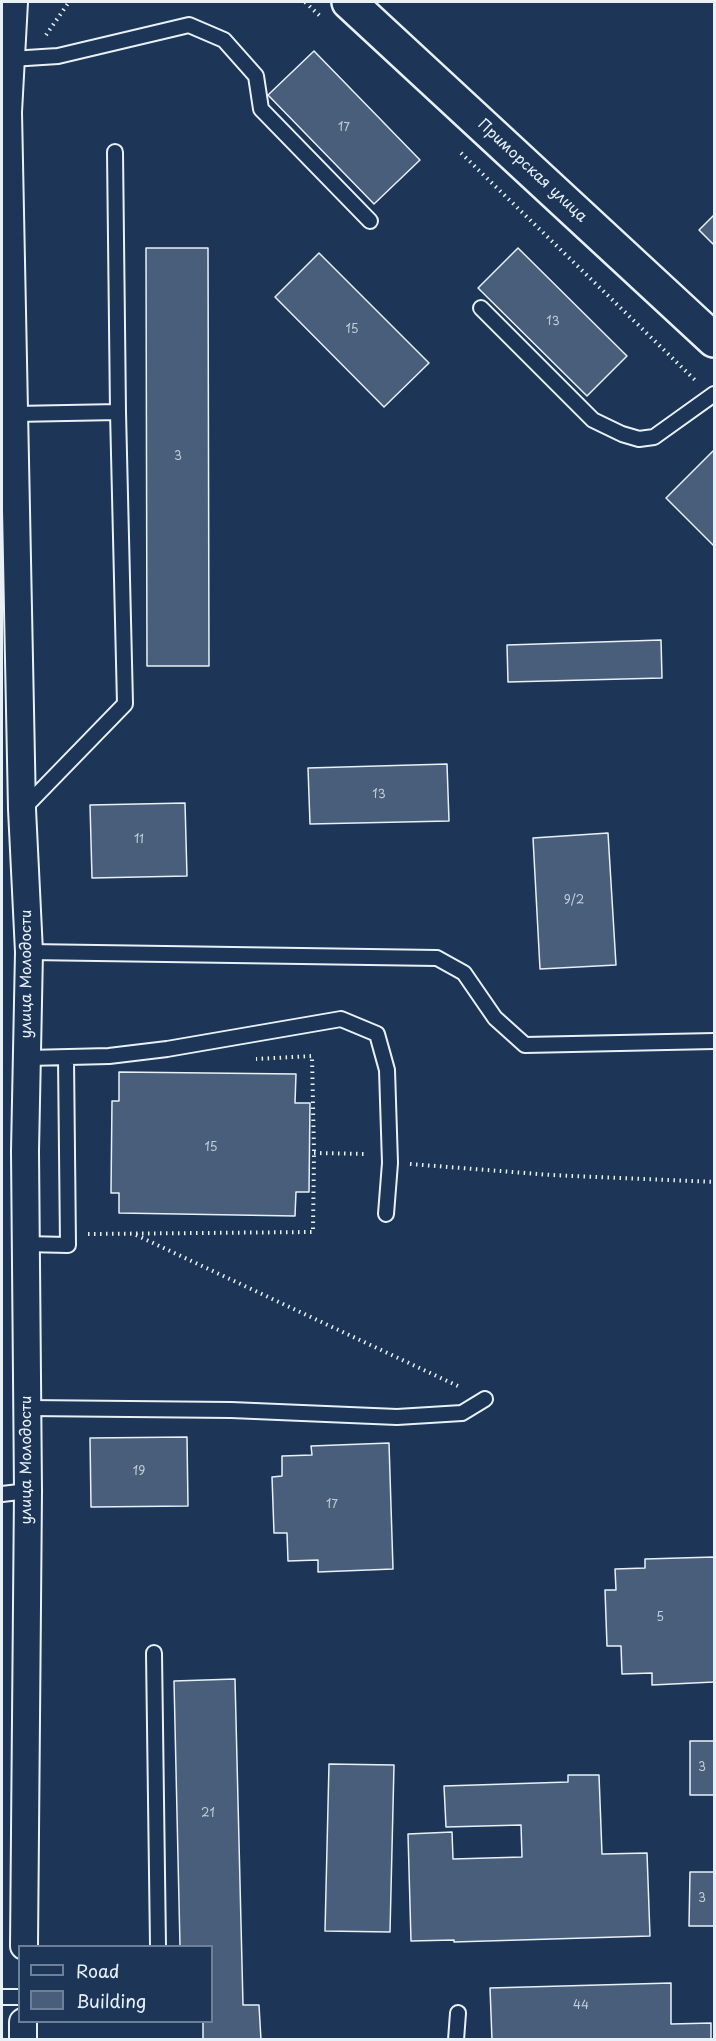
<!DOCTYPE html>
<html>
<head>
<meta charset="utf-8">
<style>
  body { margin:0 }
  #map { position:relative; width:716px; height:2041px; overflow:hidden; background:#1d3557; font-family:"Playpen Sans",sans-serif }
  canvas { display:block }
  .frame { position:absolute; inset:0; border:3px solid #e8f1f8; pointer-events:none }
  .legend { position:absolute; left:18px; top:1945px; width:195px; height:78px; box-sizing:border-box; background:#1d3557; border:2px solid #6e8097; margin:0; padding:8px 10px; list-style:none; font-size:18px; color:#e8f1f8 }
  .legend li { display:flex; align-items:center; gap:12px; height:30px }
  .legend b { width:30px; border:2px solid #6e8097 }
</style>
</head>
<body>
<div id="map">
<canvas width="716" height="2041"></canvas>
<div class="frame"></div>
<ul class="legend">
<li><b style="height:8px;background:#1d3557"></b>Road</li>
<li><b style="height:16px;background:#495e7a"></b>Building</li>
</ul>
</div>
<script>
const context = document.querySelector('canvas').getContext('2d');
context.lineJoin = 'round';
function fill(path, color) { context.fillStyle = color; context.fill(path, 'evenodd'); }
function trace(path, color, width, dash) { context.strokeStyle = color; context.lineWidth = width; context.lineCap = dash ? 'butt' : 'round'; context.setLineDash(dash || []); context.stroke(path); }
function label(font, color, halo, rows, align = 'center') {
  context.font = font + ' "Playpen Sans",sans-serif'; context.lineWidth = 5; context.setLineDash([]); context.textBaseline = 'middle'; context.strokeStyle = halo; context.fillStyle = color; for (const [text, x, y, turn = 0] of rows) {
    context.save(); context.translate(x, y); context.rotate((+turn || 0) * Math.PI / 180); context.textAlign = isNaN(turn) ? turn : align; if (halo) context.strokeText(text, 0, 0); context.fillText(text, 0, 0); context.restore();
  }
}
const building = new Path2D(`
  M314,51L420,160L374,204L268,95Z
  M714,215V245L699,230Z
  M146,248H208L209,666H147Z
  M518,248L627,356L587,396L478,288Z
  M319,253L429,363L384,407L275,297Z
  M713,451L714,452V546L666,498Z
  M661,640L662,678L508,682L507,645Z
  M447,764L449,821L310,824L308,768Z
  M185,803L187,876L92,878L90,805Z
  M608,833L616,965L540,969L533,838Z
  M119,1072L296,1074L295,1103H310L309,1192H296L295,1216L119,1213V1193H111L112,1101H119Z
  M187,1437L188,1506L91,1507L90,1438Z
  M389,1443L393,1569L318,1572V1560L288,1561L287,1533H274L272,1477L282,1476V1456L312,1455L311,1446Z
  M714,1557V1682L652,1685V1673L622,1674L621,1646H607L605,1590H616L615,1569L645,1568V1559Z
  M235,1679L243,2005H259L261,2040H203V2022H212V1946H180L174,1681Z
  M690,1741H714V1795H690Z
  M329,1764L394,1765L390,1932L325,1931Z
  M568,1775H599L602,1854L647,1853L650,1936L454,1942V1940L411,1941L408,1834L452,1832L453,1859L522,1857L521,1825L446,1827L444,1786L568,1782Z
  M690,1872H714V1926H689Z
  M671,1983V2024L711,2023V2040H492L490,1988Z`);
fill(building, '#495e7a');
trace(building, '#e8f1f8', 1.5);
const service = new Path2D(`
  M11,59L58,56L189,25L224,40L256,76L261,109L370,221
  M481,308L593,420L622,434L639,439L654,437L714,394
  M15,414L118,412L115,152
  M23,809L125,704L118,412
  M29,952L437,958L464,973L495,1018L525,1045L714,1041
  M28,1058L109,1056L167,1049L341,1019L377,1034L387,1070L390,1163L386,1214
  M25,1244L68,1245L66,1058
  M28,1408L231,1410L397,1417L462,1413L485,1399
  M2,1494L28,1491
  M154,1653L158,1946
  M2,1997H20
  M456,2040L458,2013`);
const minor = new Path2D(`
  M14,2L8,112L22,809L29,952L25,1151L28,1491L24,1946
  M23,2040V2022`);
const trunk = new Path2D(`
  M349,2L714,340`);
trace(service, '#e8f1f8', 18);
trace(minor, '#e8f1f8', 30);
trace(trunk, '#e8f1f8', 38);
trace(new Path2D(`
  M305,2L320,16
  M46,35L69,2
  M461,153L696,381
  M314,1153L368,1154
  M410,1164L551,1175L714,1182
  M88,1234L313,1232L314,1153L312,1056L256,1059
  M136,1235L460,1387`), '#e8f1f8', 4, [1.5, 4.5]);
trace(service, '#1d3557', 14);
trace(minor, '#1d3557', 26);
trace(trunk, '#1d3557', 33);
label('12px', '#c0ccd8', null, [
  ["17",344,128],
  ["13",553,322],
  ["15",352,330],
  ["3",178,457],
  ["13",379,795],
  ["11",139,840],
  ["9/2",574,901],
  ["15",211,1148],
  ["19",139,1472],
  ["17",332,1505],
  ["5",660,1618],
  ["3",702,1768],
  ["21",208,1814],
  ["3",702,1899],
  ["44",581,2006]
]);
label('15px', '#e8f1f8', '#1d3557', [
  ["Приморская улица",532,171,43],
  ["улица Молодости",27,974,-90],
  ["улица Молодости",27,1460,-90]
]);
</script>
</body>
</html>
